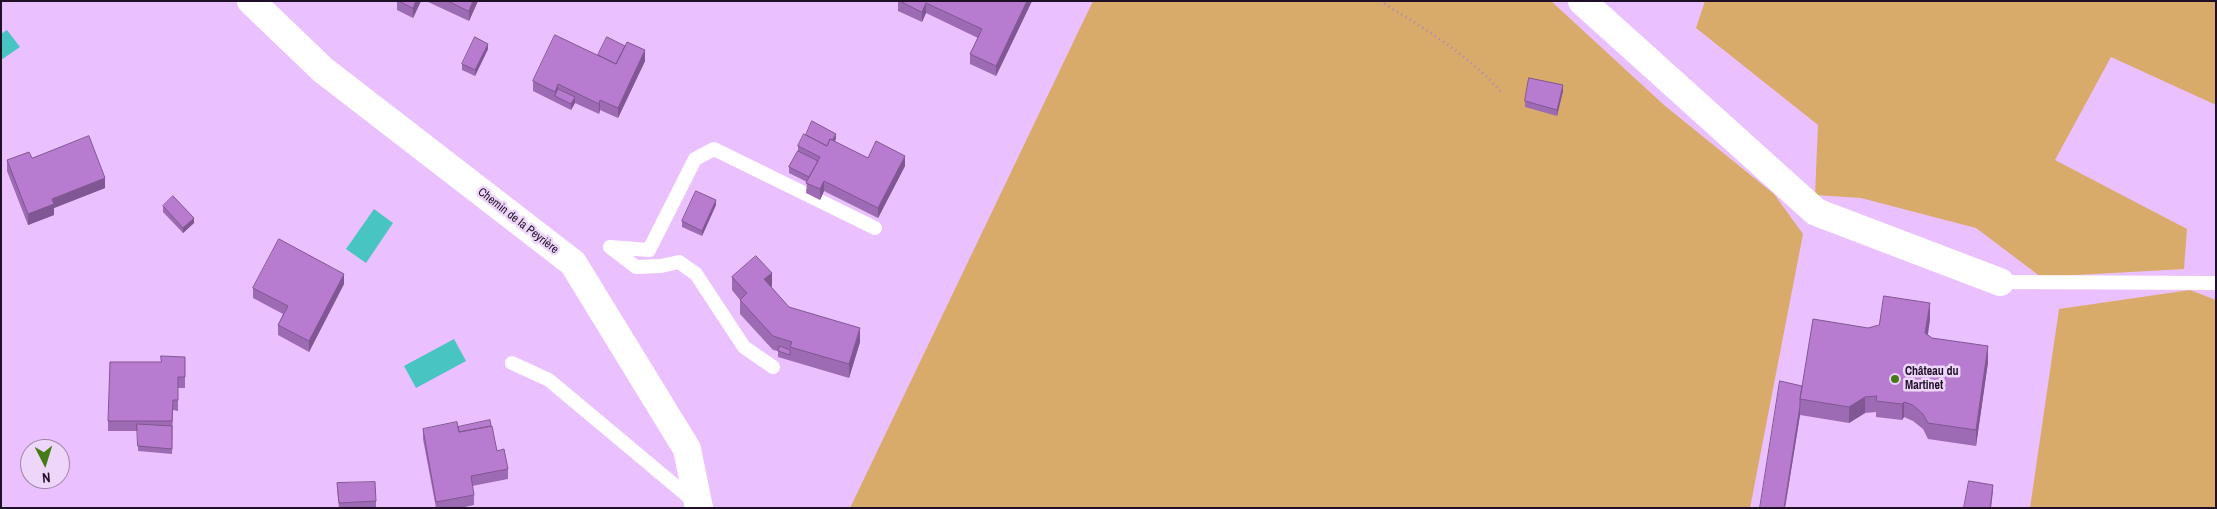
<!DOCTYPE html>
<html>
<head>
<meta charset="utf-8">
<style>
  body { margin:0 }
  #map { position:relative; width:2217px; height:509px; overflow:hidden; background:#ebc0fe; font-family:"Archivo Narrow",sans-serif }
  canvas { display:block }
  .frame { position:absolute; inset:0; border:2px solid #201027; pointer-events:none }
  .north { position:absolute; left:20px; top:439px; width:50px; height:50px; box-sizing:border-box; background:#eed5fa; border:1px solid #9c86a6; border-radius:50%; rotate:175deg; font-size:14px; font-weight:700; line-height:20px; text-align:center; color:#201027 }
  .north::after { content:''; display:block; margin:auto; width:18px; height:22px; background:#437c14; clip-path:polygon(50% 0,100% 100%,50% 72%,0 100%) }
</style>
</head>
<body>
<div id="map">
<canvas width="2217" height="509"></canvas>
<div class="frame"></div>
<div class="north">N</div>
</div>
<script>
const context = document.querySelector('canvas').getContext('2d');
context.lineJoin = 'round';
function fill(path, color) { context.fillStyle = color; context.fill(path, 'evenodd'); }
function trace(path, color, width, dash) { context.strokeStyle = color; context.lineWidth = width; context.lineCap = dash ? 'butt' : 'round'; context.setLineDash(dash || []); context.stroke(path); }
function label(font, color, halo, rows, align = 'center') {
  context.font = font + ' "Archivo Narrow",sans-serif'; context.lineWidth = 5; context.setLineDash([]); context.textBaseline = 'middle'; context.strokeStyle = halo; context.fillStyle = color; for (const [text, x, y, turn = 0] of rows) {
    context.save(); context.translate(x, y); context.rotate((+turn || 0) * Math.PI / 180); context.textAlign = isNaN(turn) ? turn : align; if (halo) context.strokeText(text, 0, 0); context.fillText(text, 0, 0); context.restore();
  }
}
fill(new Path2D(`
  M1093,1H1551L1664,105L1774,194L1803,234L1750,508H850Z
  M1705,1H2216V105L2111,57L2055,160L2187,229L2184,269L2041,277L1976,228L1861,198L1815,195L1818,125L1696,28Z
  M2190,290L2216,300V508H2030L2059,309Z`), '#d9ab6b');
fill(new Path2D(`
  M7,30L20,47L1,60V34Z
  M374,209L393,223L366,263L346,249Z
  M454,339L466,361L416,388L404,366Z`), '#48c4c3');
trace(new Path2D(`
  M1380,1C1424,28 1469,55 1503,94`), '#ab88ba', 3, [1, 4]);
trace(new Path2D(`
  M610,247L649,250L695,159L714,149L875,228
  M610,247L636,267L661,266L679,262L696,274L744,347L773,367
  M2000,282L2216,283
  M512,363L549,380L696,503`), '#fff', 14);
trace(new Path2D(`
  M251,1L323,70L573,263L687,449L699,508
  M1582,1L1816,212L2000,282`), '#fff', 28);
fill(new Path2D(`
  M397,1H421L413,18L397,10Z
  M426,1H478L469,21Z
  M898,1H1032L996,76L970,64V54L978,38L926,13L922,22L898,11Z
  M488,49L475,76L462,70V64Z
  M598,55L645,61L618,118L600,110L599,114L575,103L571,110L533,91V81Z
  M1563,91L1557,116L1525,107V101Z
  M806,135L836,139L834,141L868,158L905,166L878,218L824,191L820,200L806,193L807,182L789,173V167L798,151V146Z
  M32,158L105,188L54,208V215L28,225L7,171V160Z
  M716,205L702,236L682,227V221Z
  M163,206L194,223L183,233L163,212Z
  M732,277L772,286L771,287L789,307L860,342L849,378L778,357V351L773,350L740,314V300L732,290Z
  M344,284L309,352L278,335V325L283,314L253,298V288Z
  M1930,319L1928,335L1932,338L1988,362L1976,446L1928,439L1923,429L1913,421L1904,417L1902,420L1876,417V412L1865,413L1849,423L1800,415L1785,508L1802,386L1868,328Z
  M185,357V388H178V411L173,410L172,454L138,451V431H108V421L161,362Z
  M458,427L497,451L508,469V479L472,486L474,495V505L460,508H436L423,439V429Z
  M337,489L376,501V507L339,508Z`), '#9d6bb3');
fill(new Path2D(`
  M416,1H421L413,18V8Z
  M473,1H478L469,21V11Z
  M1027,1H1032L996,76V66Z
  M926,3V13L922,22V12Z
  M488,44V49L475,76V70Z
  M645,50V61L618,118V108Z
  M558,84V95L555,96V102V92Z
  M1563,85V91L1557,116V110Z
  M575,97V103L571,110V104Z
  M600,100V110L599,114V104Z
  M836,134V139L827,156V151Z
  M905,156V166L878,218V208Z
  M105,178V188L54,208V215L28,225V214L52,199Z
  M824,181V191L820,200V189Z
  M716,200V205L702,236V231Z
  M194,218V223L183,233V228Z
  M772,273V286L764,293V279Z
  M344,274V284L309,352V341Z
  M1930,303V319L1925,349V333Z
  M860,328V342L849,378V364Z
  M1988,346V362L1976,446V430Z
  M1865,397V413L1849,423V407Z
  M1904,402V417L1902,420V404Z
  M1800,406V415L1785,508H1784Z
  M1993,485V491L1991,508H1990Z`), '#805792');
const building = new Path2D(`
  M399,1H416L413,8Z
  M448,1H473L469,11Z
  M900,1H1027L996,66L970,54L982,29L926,3L922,12Z
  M555,35L616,64L627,42L645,50L618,108L600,100L599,104L558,84L555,92L533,81Z
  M475,37L488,44L475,70L462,64Z
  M607,37L625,46L616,64L598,55Z
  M1529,78L1563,85L1557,110L1525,101Z
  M558,89L575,97L571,104L555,96Z
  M812,121L836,134L832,140L830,139L827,146L806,135Z
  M804,134L827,146L830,139L868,158L876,141L905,156L878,208L824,181L820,189L806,183L820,157L798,146Z
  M89,136L105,178L52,199L54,204L28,214L7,160L29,152L32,158Z
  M798,151L818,161L809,177L789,167Z
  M696,191L716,200L702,231L682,221Z
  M173,196L194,218L183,228L163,206Z
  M279,239L344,274L309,341L278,325L288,306L253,288Z
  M756,256L772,273L764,279L789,307L860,328L849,364L790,347L792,342L773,336L740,300L747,293L732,277Z
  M1884,296L1930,303L1925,333L1932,338L1988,346L1976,430L1928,423L1923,414L1913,405L1904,402L1902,404L1876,401L1877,396L1865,397L1849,407L1800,399L1813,319L1868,328L1879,325Z
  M780,346L790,350V355L778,351Z
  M161,356L185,357V377H178V400H173L172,421H108L110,362H161Z
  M1780,381L1802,386L1800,399V406L1784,508H1760Z
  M490,420L491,426L459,432L458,427Z
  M457,422L459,432L492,426L497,451L504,449L508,469L471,476L474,495L436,502L423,429Z
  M137,424L172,426V449L138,446Z
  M1969,481L1993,485L1990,508H1964Z
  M375,482L376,501L339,503L337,483Z`);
fill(building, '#b77cd0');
trace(building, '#805792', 1);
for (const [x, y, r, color] of [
  [1895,379,5,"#437c14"]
]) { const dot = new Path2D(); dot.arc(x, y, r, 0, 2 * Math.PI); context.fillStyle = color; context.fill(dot); trace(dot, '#eed5fa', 2); }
label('12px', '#201027', '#eed5fa', [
  ["Chemin de la Peyrière",518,221,38]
]);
label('bold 12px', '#201027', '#eed5fa', [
  ["Château du",1905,372],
  ["Martinet",1905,386]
], 'left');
</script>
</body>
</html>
